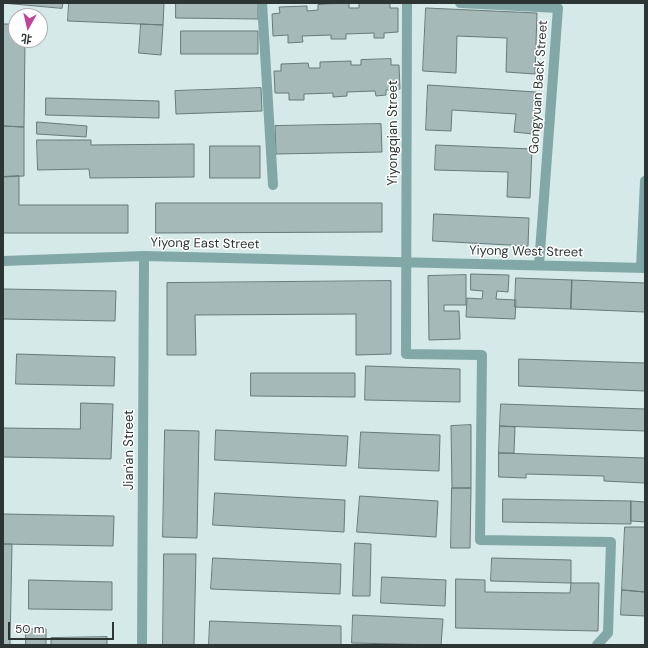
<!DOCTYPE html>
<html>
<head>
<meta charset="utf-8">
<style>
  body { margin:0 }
  #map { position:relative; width:648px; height:648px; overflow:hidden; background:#d4e9e8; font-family:"DM Sans","Noto Sans SC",sans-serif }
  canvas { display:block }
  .frame { position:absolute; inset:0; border:4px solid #2c3534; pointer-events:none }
  .north { position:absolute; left:8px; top:8px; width:40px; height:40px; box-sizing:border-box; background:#fff; border:1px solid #abaeae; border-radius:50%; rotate:188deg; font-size:11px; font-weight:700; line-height:16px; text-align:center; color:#2c3534 }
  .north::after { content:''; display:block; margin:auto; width:14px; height:18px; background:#bf4598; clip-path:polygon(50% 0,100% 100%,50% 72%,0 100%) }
  .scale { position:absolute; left:8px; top:622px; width:106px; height:18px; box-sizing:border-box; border:2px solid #2c3534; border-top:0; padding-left:5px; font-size:12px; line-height:14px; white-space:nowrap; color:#2c3534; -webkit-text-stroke:3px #fff; paint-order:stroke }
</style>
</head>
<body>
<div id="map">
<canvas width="648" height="648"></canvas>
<div class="frame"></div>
<div class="north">北</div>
<div class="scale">50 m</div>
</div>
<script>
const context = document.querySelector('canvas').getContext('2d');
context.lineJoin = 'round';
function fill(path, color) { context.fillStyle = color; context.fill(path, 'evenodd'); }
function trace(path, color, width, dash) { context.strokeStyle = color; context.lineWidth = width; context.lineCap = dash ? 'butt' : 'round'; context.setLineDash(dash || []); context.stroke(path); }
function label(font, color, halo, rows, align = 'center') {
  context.font = font + ' "DM Sans",sans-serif'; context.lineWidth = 3; context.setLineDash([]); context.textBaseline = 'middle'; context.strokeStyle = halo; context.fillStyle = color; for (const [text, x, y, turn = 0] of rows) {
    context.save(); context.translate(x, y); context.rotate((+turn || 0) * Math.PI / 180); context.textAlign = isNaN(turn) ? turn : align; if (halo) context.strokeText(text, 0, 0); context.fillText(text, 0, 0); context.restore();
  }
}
const building = new Path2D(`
  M3,3H63L62,8Z
  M69,3H164L163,25L68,21Z
  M176,3H258V19L176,18Z
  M349,3V8H359V3H390V8H398V32L384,33V38H374V33L346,34V39H331V35L302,36L303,42L288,43V35L273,36L272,14L280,13L279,7L307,6V11L318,10V5Z
  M426,8L537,13L535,74L506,72L507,38L457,36L456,73L423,71Z
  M3,24H16V40H25L24,127L3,126Z
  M141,24L163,25L161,55L139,53Z
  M181,31H258V54H181Z
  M391,59V65H399L400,89L386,90V95L376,96L375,91L347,92V96L333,97V93L304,94V100H289V93H275L274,71H281V64L308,63L309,68H320V62L351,61V65H361V60Z
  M428,85L536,92L533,134L514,132L516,114L452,110L451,131L426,130Z
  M261,88L262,111L176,114L175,91Z
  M46,98L159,101V118L46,115Z
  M37,122L87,126L86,137L37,134Z
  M381,124L382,152L276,154L275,126Z
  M3,126L24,127V176L3,177Z
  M37,140H91V145L194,144V177L90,178L89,169L38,170Z
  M436,145L532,149L530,198L507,197L508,172L435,170Z
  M210,146H260V178H210Z
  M19,176V205H128V233H3V177Z
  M156,203H382V232L156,233Z
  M434,214L529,218L528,246L433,241Z
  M471,274L509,275L508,292L497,291L496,299L516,300L515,319L466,317L467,298L482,299L483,291L471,290Z
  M466,275V305H444V311H459L460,339L429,340L428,276Z
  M516,278L572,280L571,309L515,307Z
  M572,280L645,283V312L571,309Z
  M391,281V354L356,355V314L195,315L196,355H167V283Z
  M3,289L116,291L115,321L3,319Z
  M17,354L115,357L114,386L16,384Z
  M519,359L645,363V391L519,386Z
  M366,366L460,369V402L365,400Z
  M251,373H355V397L251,396Z
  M81,403L113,404L111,459L3,457V428L80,429Z
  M501,404L645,409V431L500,426Z
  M471,425V488H452L451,426Z
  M500,426L515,427L514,453H499Z
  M165,430L199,431L197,538L163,537Z
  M216,430L348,436L346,466L215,460Z
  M361,432L440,435L439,471L359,468Z
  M499,453L645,458V483L604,481V476L526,474V478L499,477Z
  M452,488H471L470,548H451Z
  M215,493L345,500L344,532L213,525Z
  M360,496L438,501L436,537L357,532Z
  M503,499L631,501V524L503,522Z
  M631,501L645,502V522L631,521Z
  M3,514L114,516L113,546L3,544Z
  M625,527H645V592L622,590Z
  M355,543L371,544L370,596H353Z
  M3,544H12L10,645H3Z
  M164,554H196L194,645H163Z
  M213,558L341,564L340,594L211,589Z
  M492,558L571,560V583L491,581Z
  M382,577L446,580L445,606L381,603Z
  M456,579L485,580V592L570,593L571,583H599L598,631L456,628Z
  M29,580L112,582V610L29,609Z
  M622,590L645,592V616L621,615Z
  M353,615L443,619L441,645L352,643Z
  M210,621L341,626V645H209Z
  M26,629H46V645H26Z
  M107,637V645H51V638Z`);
fill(building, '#a5b9b8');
trace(building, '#677a79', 1);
trace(new Path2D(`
  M262,3L273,185
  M407,3L406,354L482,355L480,540L611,542L608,633L597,645
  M460,3L558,8L539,265
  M3,261L144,256L645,268
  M641,268L645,181
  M142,645L144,256`), '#81a8a6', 10);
label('13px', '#2c3534', '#fff', [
  ["Gongyuan Back Street",539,87,-86],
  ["Yiyongqian Street",394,133,-90],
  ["Yiyong East Street",205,244,1],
  ["Yiyong West Street",526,252,1],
  ["Jian'an Street",130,450,-90]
]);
</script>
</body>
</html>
